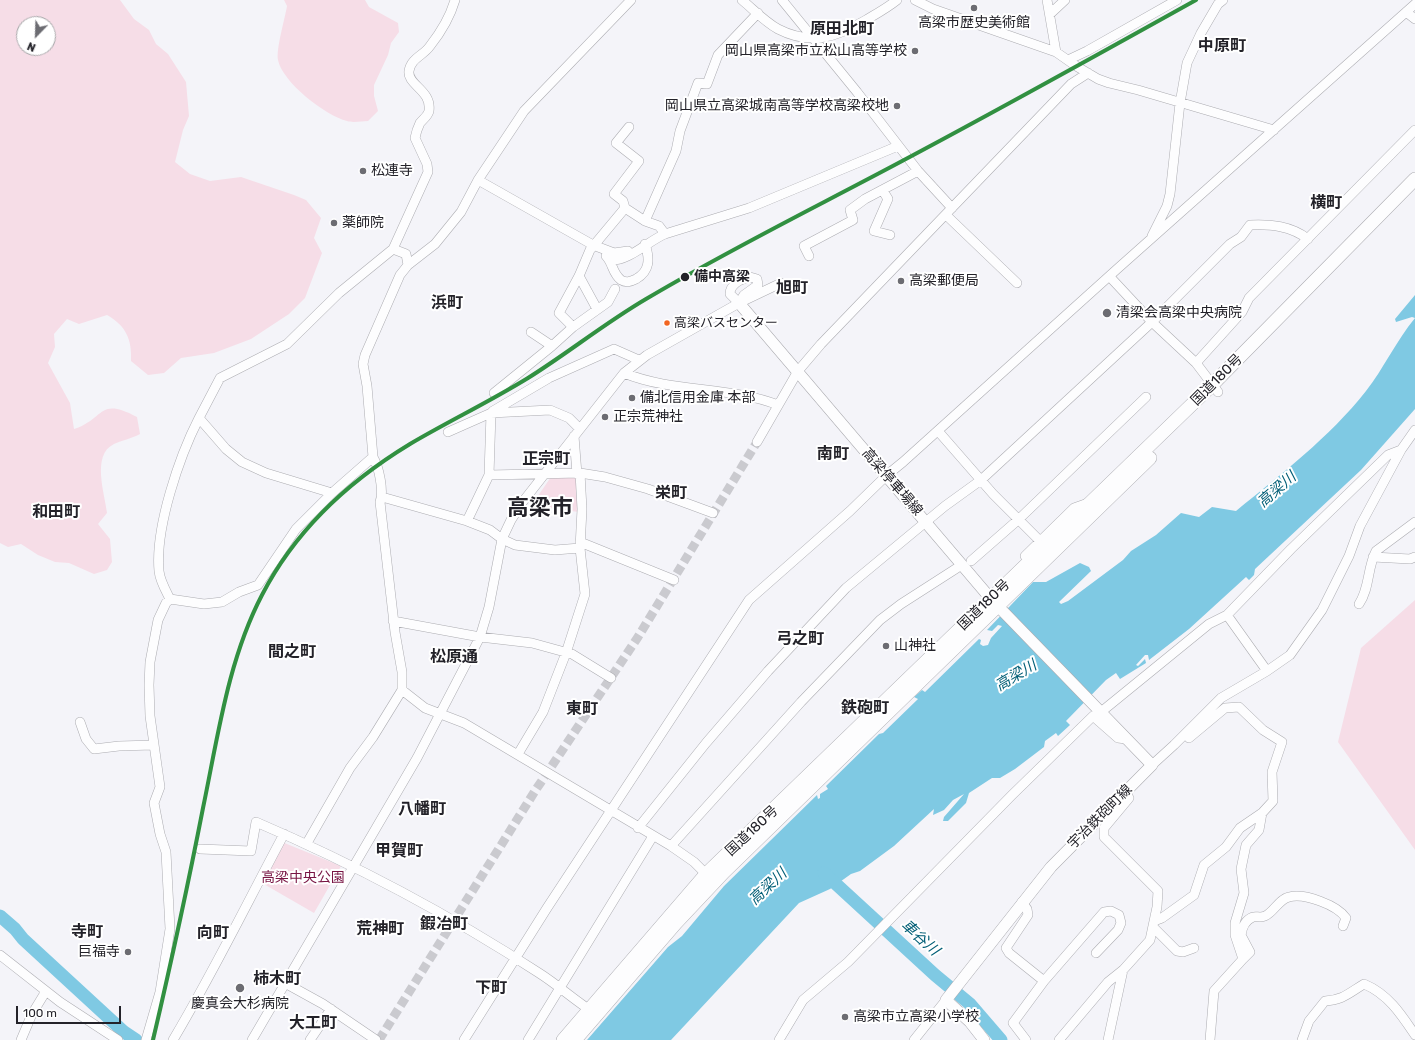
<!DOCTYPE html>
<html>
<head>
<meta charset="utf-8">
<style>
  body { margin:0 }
  #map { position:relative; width:1415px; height:1040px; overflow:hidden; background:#f4f4f9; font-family:Rubik,sans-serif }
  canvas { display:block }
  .north { position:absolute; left:16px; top:16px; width:40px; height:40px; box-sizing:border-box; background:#fff; border:1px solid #a7a7a9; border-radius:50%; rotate:203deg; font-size:11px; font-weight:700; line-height:16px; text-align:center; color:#232229 }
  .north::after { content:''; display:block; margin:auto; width:14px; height:18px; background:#6c6c72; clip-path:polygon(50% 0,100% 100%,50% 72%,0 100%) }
  .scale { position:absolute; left:16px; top:1006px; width:105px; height:18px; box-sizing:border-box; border:2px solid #232229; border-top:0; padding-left:5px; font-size:12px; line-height:14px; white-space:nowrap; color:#232229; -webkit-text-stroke:3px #fff; paint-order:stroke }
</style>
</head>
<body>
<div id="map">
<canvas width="1415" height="1040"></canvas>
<div class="north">N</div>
<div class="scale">100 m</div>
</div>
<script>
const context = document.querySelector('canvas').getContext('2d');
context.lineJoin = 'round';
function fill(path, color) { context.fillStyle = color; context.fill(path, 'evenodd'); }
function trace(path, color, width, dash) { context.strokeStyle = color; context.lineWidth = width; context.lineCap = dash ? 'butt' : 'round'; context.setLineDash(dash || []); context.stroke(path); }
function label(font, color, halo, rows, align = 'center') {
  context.font = font + ' Rubik,"Noto Sans JP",sans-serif'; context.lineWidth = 4; context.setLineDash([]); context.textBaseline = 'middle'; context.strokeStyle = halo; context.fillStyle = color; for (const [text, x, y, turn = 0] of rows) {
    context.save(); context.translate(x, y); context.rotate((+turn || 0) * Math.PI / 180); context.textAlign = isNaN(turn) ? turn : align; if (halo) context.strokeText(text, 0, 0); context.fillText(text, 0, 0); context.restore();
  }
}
fill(new Path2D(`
  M0,0H120L134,19L149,30L156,44L168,54L186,82L189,116L183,130L175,162L190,174L210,181L241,177L294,195L306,200L321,218L314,238L322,253L305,298L289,314L251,339L214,353L181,358L164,373L148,375L131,361C132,339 126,326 107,315L79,324L67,319L54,334L55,347L48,363L70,403L74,429C105,419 98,396 137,417L140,434C131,439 122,440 114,444C91,455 105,494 107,513L98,524L110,539L112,562L107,570L94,574L69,563L55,562L38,555L21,544L8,547L0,543ZM24,24H48V48H24Z
  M284,0H365L369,7L398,23L399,32L391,43L388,55L374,85V96L378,111L368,121C362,121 353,123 347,121C326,116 282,82 278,60C276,49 285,18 287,6Z
  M575,476L578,479L579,512L531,506L551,477Z
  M1415,600V850L1338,742L1361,648Z
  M282,842L341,866L314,913L262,883Z`), '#f6dde7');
fill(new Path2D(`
  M1415,295V409L1361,470L1255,569L1254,575L1249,580L1246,577L1189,629L1149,660L1148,655H1145L1136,665L1138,666L1145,659L1146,663L1120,679L1116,673L1106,680L1066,721L1070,725L1058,736L1056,733L1045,741L1044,747L1015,769L1000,778H992L969,793L966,803L948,821H943L944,817L964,794L953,800L944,810L933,815L934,809L894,846L860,871L851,874L830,889L799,903L671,1040H587L668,947L682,936L724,886L817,795L818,799L820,798V794L828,789L826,786L879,734L883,733L918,699L914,697L922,690L925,692L979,639L981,640L980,644L983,646L988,645L991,638L1002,626L998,625L992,631L987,630L1033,582H1046L1080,563L1089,567L1091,571L1059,602L1061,604L1068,601L1123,560L1131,551L1156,535L1181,513L1199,517L1212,507L1236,511C1281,474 1329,438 1366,391C1384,368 1396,341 1415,318L1412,317L1396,322L1395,319Z`), '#7fc9e3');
trace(new Path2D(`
  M824,873L935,975L970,1004L1001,1040
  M0,916L15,929L23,939L124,1032L136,1040`), '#7fc9e3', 13);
trace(new Path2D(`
  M379,1040L535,791L638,637L757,442`), '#cacacf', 9, [9, 4.5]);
const minor = new Path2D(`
  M742,0C754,10 765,22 778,29C811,46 837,37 866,20C876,14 887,8 897,0
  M782,0L857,92L918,171L952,208
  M915,0L933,9L1056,52L1076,66L1098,79L1109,83L1138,90L1274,130
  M1047,0L1056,52
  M1406,12L1415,19
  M1050,14L1065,0
  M1068,60L1087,51L1177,0
  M629,127L616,143L639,161L614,194L623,201L625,208L645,221L676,151L680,131L698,83L707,84L718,55L758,13
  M478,180L593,245L614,253L628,251
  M883,191L888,199L874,231L890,235
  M946,215L1017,283
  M645,221L659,226L665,234
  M1152,236L1167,206L1170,194L1180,103L1187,63L1201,33L1218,4L1223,0
  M606,256C613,263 612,273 621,280C626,283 630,282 636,279C650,271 650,259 645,244
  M809,256L804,246L853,220L850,210L865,199L918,171
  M610,260C628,262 648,241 665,234L749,208L898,146
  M408,265L406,254L393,249L428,172L427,164L415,138C416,133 418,127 420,123C423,119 428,116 429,111C432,90 407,85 409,71C411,58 423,56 430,46C441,32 450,17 455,0
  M579,276L597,309
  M750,277L757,279L758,285L744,295L739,303L730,294C730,284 742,279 750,277Z
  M1110,277L1152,322L1196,363L1218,392
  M573,327L559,313L579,276L590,250L625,208
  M531,332L552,346L573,327L608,302L615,289
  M1196,363L1242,312L1249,298L1415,130
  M624,373C673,393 729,386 778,405
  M494,393L552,346
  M199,418L220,378L287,344L339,293L393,249
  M938,431L993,494L1040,541
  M448,432L491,413L550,410L569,418L580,429
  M574,436L577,474
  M757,442L798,371L821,344L1071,84L1088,73
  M489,475L580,473L605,477L648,489L713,513
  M382,497L467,521L490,530L502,539L515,545L555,550L580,548
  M467,521L489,475L491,413L493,411L549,378L614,349L639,360
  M580,542L674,580
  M1025,556L1074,508L1088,503
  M1373,557L1410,559L1415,557
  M971,561L1019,519L1146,397
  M170,599C166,591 160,581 159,571C155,528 179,457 199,418L226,449L242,462L266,473L332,493
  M1359,604C1370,588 1367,568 1376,551L1415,522
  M1227,615L1267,671
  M393,621L480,637L532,643L572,654L611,678
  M402,690L425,708L464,723L671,846L694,862L709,877
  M1101,712L1209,624L1227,615L1291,549L1388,455L1401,450
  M80,722L86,739L94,749L119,746L153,745
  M518,754L543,712L566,653L585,594L580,548L582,509L580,473
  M1152,765L1174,745L1221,698L1267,671L1290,655L1322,610L1349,556L1360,526L1401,450L1415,430
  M638,828L706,743L768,671L846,588L945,506L981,480L1152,322L1230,244L1241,237L1250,225C1271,224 1291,226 1308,239
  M307,843L350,768L373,737L402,690V672L395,632L380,502C384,491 379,467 373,457L367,386L363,364L365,355L400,275L408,265L435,244L461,212L478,180L524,111L631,0
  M671,846L801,702L880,620L901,604L957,568
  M200,849L251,851L256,822C354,864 450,915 539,973C558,985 574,1000 593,1012
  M1022,902L1027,909L1028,915L1006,948L1009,953L1044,981
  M1154,921L1162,918L1194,895L1204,865L1226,847L1240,828L1262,813L1273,801L1272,772L1282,742L1263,730L1239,707L1225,708L1189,738
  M1153,927L1177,951L1183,952L1194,948
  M0,955L60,1002L118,1040
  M1243,959L1250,952L1241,935C1242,928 1245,920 1253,917C1256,916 1261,918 1265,916C1274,912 1279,899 1289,897C1305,893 1337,905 1346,918L1343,926
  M285,983L323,1004L376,1040
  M21,1040L32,1014L46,991
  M146,1040L160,992L170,929L166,852L160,834L154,803L160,787L150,716L149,685L150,662L158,620L166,603L170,599L204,604L222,602L239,592L258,585L296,529L332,493L373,457
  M173,1040C213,973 247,903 284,834
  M252,1040L417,758L480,637L489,607L502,539L511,520L521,504L624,373L647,355L739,303L781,283
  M310,1040L331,1009
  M464,1040L547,908L749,600L850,511L887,475L903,462L1116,270L1415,4
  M528,1040L653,836
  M779,1040L803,1000L848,962L1012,795L1093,716L1118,738L1126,739
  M914,1040L946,1000
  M1026,1040L1013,1023L1044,981L1104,912L1111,911L1119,915L1121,923L1118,930L1096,953
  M1059,1040L1108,982L1123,970L1150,940L1157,907L1158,891L1104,837V828L1129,798L1125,792
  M1108,1040L1123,970
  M1210,1040L1214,991L1243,959L1235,935V923L1244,893L1241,869L1246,845L1259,830L1262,813
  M1302,1040L1309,1021L1325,1001C1343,1000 1349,993 1364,984C1388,994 1401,1014 1415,1035`);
const major = new Path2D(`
  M739,303L991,599L1152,765L1051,867L946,1000L970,1022L984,1040`);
const highway = new Path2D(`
  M563,1040L706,874L1212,385L1415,179
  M575,1040L676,923L724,872L1150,458`);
trace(minor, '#acacb1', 10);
trace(major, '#acacb1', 12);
trace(highway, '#acacb1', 14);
trace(minor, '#fdfdfe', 9);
trace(major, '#fdfdfe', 11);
trace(highway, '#fdfdfe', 13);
trace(new Path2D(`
  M153,1040C171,963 188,885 203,808C218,736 228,660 262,595C295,531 349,481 410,444C449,421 489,402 528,378C568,353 605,323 646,299C730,249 818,206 904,160C1002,108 1099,54 1196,0`), '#319041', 4);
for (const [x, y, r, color] of [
  [974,8,4,"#6c6c72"],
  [915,51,4,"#6c6c72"],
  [897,106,4,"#6c6c72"],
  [363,171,4,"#6c6c72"],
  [334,223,4,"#6c6c72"],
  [685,277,5,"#232229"],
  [901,281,4,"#6c6c72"],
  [1107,313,5,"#6c6c72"],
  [667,323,3.5,"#f26522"],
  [632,398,4,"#6c6c72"],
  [605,417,4,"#6c6c72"],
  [886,646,4,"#6c6c72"],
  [128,952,4,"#6c6c72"],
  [240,988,5,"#6c6c72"],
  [845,1017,4,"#6c6c72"]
]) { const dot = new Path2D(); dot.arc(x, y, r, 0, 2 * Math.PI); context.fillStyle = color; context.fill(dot); trace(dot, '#fff', 1.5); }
label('13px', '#232229', '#fff', [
  ["高梁バスセンター",674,323]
], 'left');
label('14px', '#232229', '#fff', [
  ["高梁市歴史美術館",974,23,"center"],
  ["岡山県高梁市立松山高等学校",907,51,"right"],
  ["岡山県立高梁城南高等学校高梁校地",889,106,"right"],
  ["松連寺",371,171],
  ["薬師院",342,223],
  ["高梁郵便局",909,281],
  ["清梁会高梁中央病院",1116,313],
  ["備北信用金庫 本部",640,398],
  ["正宗荒神社",613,417],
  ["山神社",894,646],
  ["巨福寺",120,952,"right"],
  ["慶真会大杉病院",240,1004,"center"],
  ["高梁市立高梁小学校",853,1017]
], 'left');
label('bold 14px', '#232229', '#fff', [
  ["備中高梁",694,277]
], 'left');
label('14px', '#232229', '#fff', [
  ["国道180号",1217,380,-45],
  ["高梁停車場線",892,482,49],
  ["国道180号",984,605,-44],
  ["宇治鉄砲町線",1100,817,-45],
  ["国道180号",752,831,-43]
]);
label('14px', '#781544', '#fff', [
  ["高梁中央公園",303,878]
]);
label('italic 15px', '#035f77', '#fff', [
  ["高梁川",1277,490,-41],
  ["高梁川",1016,676,-31],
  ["高梁川",768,887,-43],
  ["車谷川",920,938,42]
]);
label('bold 16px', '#232229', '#fff', [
  ["原田北町",842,29],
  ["中原町",1222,46],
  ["横町",1326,203],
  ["旭町",792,288],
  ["浜町",447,303],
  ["南町",833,454],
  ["正宗町",546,459],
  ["栄町",671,493],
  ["和田町",56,512],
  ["弓之町",800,639],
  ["間之町",292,652],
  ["松原通",454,657],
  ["鉄砲町",865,708],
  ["東町",582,709],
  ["八幡町",422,809],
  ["甲賀町",399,851],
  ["鍜冶町",444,924],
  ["荒神町",380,929],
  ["寺町",87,932],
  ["向町",213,933],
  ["柿木町",277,979],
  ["下町",491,988],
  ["大工町",313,1023]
]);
label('bold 22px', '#232229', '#fff', [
  ["高梁市",540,509]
]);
</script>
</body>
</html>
